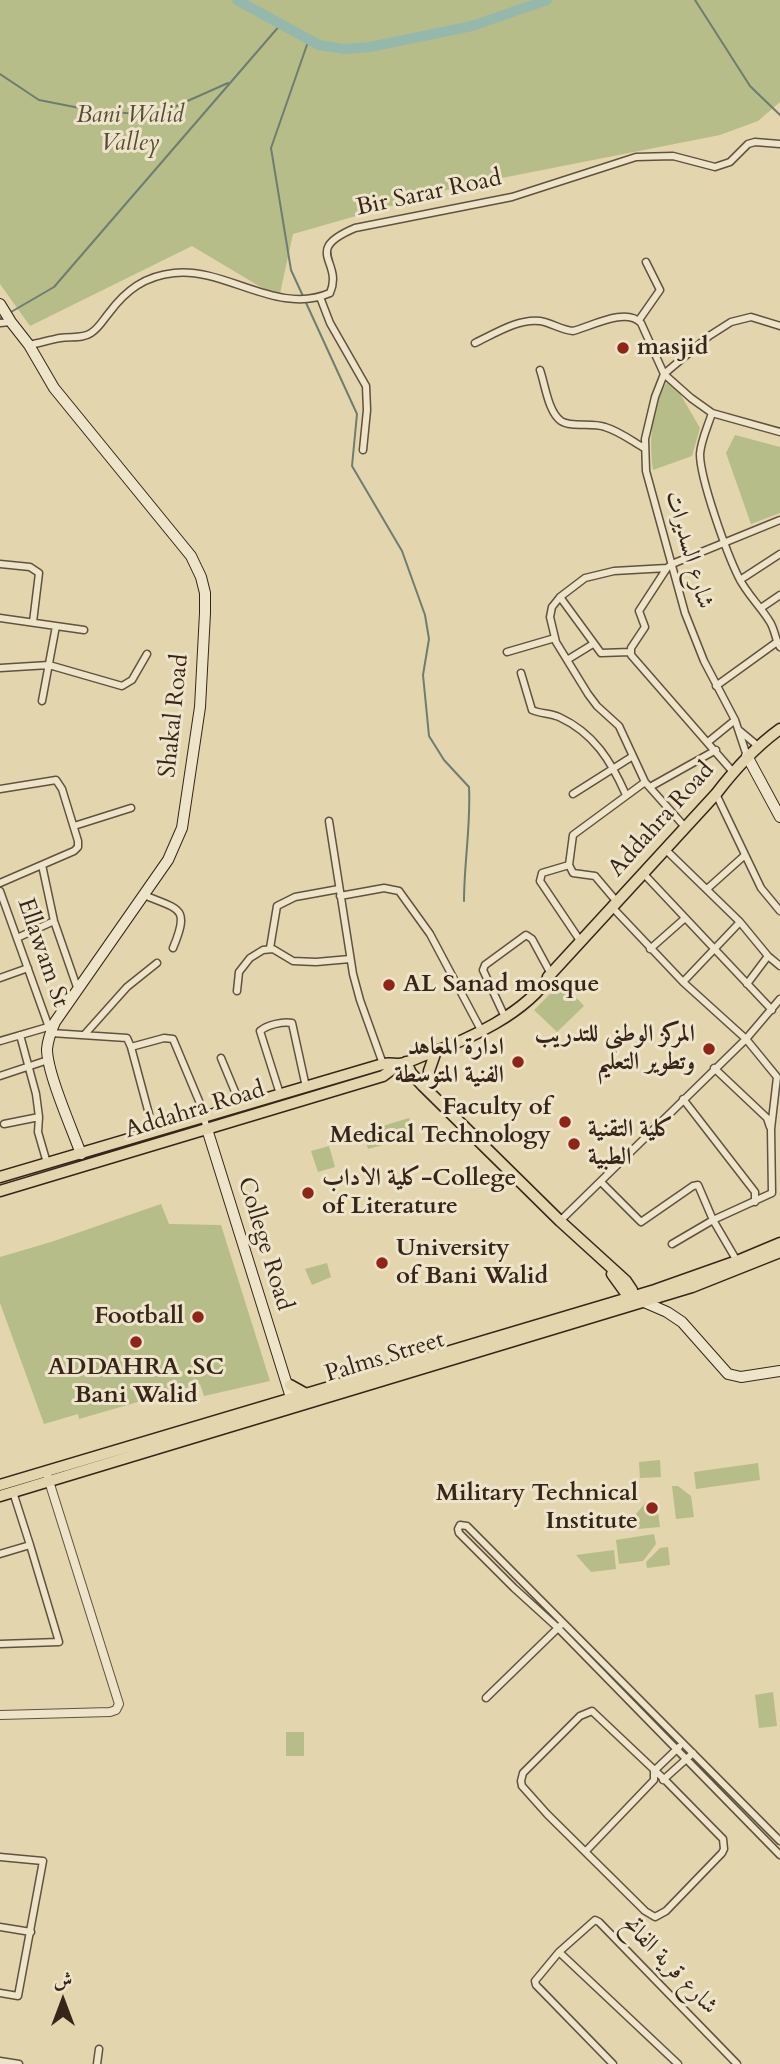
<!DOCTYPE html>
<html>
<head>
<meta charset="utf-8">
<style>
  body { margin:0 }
  #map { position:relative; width:780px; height:2064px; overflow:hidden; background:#e3d5ad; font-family:Cardo,Amiri,serif }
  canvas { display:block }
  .north { position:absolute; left:28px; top:1966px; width:70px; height:70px; -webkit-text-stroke:5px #ede4ca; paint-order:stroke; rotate:0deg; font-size:19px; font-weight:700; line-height:28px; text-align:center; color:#372519 }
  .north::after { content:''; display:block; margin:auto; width:24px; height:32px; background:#372519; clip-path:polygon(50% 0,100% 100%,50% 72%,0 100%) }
</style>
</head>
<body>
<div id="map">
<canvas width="780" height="2064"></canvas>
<div class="north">ش</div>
</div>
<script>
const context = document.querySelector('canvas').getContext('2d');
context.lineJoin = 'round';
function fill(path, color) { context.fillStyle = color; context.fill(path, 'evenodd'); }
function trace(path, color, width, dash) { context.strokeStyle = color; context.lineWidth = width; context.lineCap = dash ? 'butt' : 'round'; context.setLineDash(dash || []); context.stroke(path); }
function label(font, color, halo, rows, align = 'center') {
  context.font = font + ' Cardo,Amiri,serif'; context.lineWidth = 6; context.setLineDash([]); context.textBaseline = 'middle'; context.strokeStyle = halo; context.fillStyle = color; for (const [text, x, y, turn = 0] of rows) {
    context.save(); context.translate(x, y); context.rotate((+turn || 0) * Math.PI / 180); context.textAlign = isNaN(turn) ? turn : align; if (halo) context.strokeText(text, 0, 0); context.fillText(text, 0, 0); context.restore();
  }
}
fill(new Path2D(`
  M0,0H780V102L758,121L720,135L461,186L293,234L279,298L192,246L30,326L0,284Z
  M667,382L679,392L700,428L692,456L653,470C649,440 651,409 667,382Z
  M735,435L780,447V513L751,524L726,453Z
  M562,982L584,1006L557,1032L534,1010Z
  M409,1118L415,1136L368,1149L363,1132Z
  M329,1146L335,1167L318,1172L311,1151Z
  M161,1204L169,1224L221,1225L270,1381L204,1396L200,1384L79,1419L78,1414L44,1424L0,1303V1257L51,1242Z
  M327,1263L331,1277L312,1285L305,1269Z
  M660,1460L661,1477L640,1478L639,1462Z
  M758,1463L760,1480L696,1489L694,1472Z
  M672,1486H678L691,1496L694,1517L676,1519Z
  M646,1502L658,1512L660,1527L638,1529L636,1514Z
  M654,1534L656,1544L643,1561L619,1564L616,1540Z
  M668,1547L670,1565L647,1568L646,1562L660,1548Z
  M614,1550L616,1569L591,1572L576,1555Z
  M773,1692L777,1726L759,1728L755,1695Z
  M286,1732H304V1756H286Z`), '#b6bd88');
trace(new Path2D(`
  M695,0L750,86L780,115
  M309,39L271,148L291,270L357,414L352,466L402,551L425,615L429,639L423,675L429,736L444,760L469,787C471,825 464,863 464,901
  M0,74L39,100L95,111L156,115L228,83
  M11,312L54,287L281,24
  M0,318L2,317`), '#6f7d71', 2);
trace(new Path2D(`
  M237,0L319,45L344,49L370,47L472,26L547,0`), '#95b8ac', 10);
const minor = new Path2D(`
  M320,297L330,323L366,386L367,410L363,450
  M639,320L660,290L646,262
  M0,323L11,322
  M475,343C494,334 519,318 540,321C552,323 561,330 573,331C592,326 626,307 641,323L664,374L691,398L712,413L780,432
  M29,345C39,343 50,340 60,338C71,336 82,339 91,333C99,328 103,320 109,313C126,290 145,276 174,273C226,267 277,316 330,293C344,261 301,251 355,228L512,197L636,157L673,156L715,167L730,162L748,144L755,142L780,144
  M540,370C545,384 548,412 561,421C572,428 592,422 605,427C619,431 632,441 644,448
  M712,413C708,426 701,440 700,454C700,479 727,554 739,578C747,594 761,607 770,622C775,630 775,639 780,647
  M0,564L30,567L39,573L33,622
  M667,568L614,571L585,578L560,597L552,607L550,617L556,642L588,694L597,706L619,726L645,782L685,827
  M740,580L780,554
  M560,597L601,653L630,652
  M761,608L780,595
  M0,618L84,630
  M507,652L555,638
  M567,660L593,644
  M0,668L49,665L122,686L132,680L147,654
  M521,673L532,710C541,714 550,713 559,717C594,733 611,761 626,795
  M716,686L777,642
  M42,701L56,626
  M740,731L758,746
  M708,742L735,720
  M747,756L735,720L704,661L685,613L646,471L645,439L655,397L664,374L709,336L731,322L751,317L780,326
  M733,772L631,655V648L645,627L639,611L667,568L672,564L780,520
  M650,787L716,750
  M0,789L56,780L62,789L78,841V847L74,851L0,883
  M573,794L633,756
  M716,794L761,888L780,911
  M329,821L353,974L360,1000L383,1064
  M74,826L131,808
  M665,849L740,922L768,956L780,966
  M42,865L54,921L78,990
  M569,865L542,873L540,881L581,942
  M643,873L772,1010
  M707,889L745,855
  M0,891L51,1033L127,1038L131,1047L149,1114
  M144,895C180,910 190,907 173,948
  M340,896L384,888L399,891L430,934L481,1030
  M617,902L595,876L573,873L569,865L573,835L645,782
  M612,907L683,982L746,1039L777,1077L771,1129L772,1193L713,1220L672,1244
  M17,938L54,921
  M270,948L277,906L295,897L339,889
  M650,949L684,919
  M0,978L28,968
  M683,982L740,922
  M747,984L768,956
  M237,991L239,972L250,958L263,950L273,949L293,961L316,962L350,959
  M503,1013L483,970L485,965L526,935L532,939L551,974
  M85,1034L127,987L157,963
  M20,1035L36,1094L39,1117L38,1132L47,1163
  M0,1041L48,1027
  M131,1047L164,1038L173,1039L199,1101L207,1129
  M221,1058L241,1106
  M714,1068L767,1118L770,1127
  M0,1076L48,1060
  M280,1094L260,1031C267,1025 283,1021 292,1023L306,1087
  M683,1099L755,1192V1202
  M4,1124L39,1117
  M601,1182L641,1222L693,1186L698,1185L713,1220L737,1261
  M560,1221L746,1039L780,999
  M0,1554L30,1545L13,1492
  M0,1644L59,1642L30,1545
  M486,1698L560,1626
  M592,1711L665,1780L723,1839L724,1849L722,1853L666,1911L655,1917L645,1911L547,1814L522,1786L521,1781L523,1773L580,1716Z
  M663,1780L693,1753
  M780,1841L467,1526L460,1525L458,1529L459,1533L514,1588L558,1628L780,1855
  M586,1851L654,1780V1771L679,1747
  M0,1857L43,1861L18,1996L0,1993
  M0,1927L31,1932
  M559,1952L678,2064
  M0,2061L19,2064
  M97,2064L99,2049
  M613,2064L536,1985L535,1981L559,1952L595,1920L599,1922L737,2064`);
const tertiary = new Path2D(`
  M0,1715L110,1712L116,1710L119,1704L48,1478`);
const secondary = new Path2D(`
  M0,304L11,322L29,345L54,388L191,556L201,577L205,593V613L200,707L182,828L168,860L55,1022C51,1031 48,1039 47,1049C47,1073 72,1129 81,1154
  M747,756L780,817
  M207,1129L293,1404
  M644,1302L667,1312L682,1322L728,1374L741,1377L780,1371`);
const primary = new Path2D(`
  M548,977L716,794C735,769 755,747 780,729
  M406,1062L411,1073L423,1086L560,1221L626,1281L632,1290V1304
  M429,1087V1071L436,1051
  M0,1177L383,1064C389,1063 394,1064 399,1064C408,1063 417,1058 425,1055C468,1040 527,1013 551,974
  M0,1191L383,1076L399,1064
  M612,1274L625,1292L637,1299
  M290,1385L308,1395
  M0,1485L655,1290L737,1261L780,1243
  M0,1496L692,1287L780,1252`);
trace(minor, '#62513e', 9);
trace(tertiary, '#62513e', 10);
trace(secondary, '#372519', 12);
trace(primary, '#372519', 13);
trace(minor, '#ede4ca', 6);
trace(tertiary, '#ede4ca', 8);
trace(secondary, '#ede4ca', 10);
trace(primary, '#e3d5ad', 10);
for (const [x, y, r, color] of [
  [623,348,7,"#8f2418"],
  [389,985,7,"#8f2418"],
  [709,1049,7,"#8f2418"],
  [518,1062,7,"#8f2418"],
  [565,1122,7,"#8f2418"],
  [574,1144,7,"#8f2418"],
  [308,1193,7,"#8f2418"],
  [382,1263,7,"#8f2418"],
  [198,1317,7,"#8f2418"],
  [136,1342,7,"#8f2418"],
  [652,1508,7,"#8f2418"]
]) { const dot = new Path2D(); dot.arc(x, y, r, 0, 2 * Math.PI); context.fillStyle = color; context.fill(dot); trace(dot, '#ede4ca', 2.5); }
label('italic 24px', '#574b35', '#ede4ca', [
  ["Bani Walid",130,116],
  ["Valley",130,144]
]);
label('24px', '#372519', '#ede4ca', [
  ["Bir Sarar Road",429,194,-12],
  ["شارع السديرات",688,550,74],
  ["Shakal Road",175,716,-84],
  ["Addahra Road",662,820,-48],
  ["Ellawam St",42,953,71],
  ["Addahra Road",195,1111,-17],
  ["College Road",264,1244,73],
  ["Palms Street",385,1358,-17],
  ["شارع قرية الفاتح",669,1966,46]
]);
label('bold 24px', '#372519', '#ede4ca', [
  ["masjid",637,348],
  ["AL Sanad mosque",403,985],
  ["المركز الوطني للتدريب",695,1035,"right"],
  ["وتطوير التعليم",695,1063,"right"],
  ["ادارة المعاهد",504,1048,"right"],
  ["الفنية المتوسطة",504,1076,"right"],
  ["Faculty of",551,1108,"right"],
  ["Medical Technology",551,1136,"right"],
  ["كلية التقنية",588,1130],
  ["الطبية",588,1158],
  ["كلية الاداب-College",322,1179],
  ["of Literature",322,1207],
  ["University",396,1249],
  ["of Bani Walid",396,1277],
  ["Football",184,1317,"right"],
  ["ADDAHRA .SC",136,1368,"center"],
  ["Bani Walid",136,1396,"center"],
  ["Military Technical",638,1494,"right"],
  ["Institute",638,1522,"right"]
], 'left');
</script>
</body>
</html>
